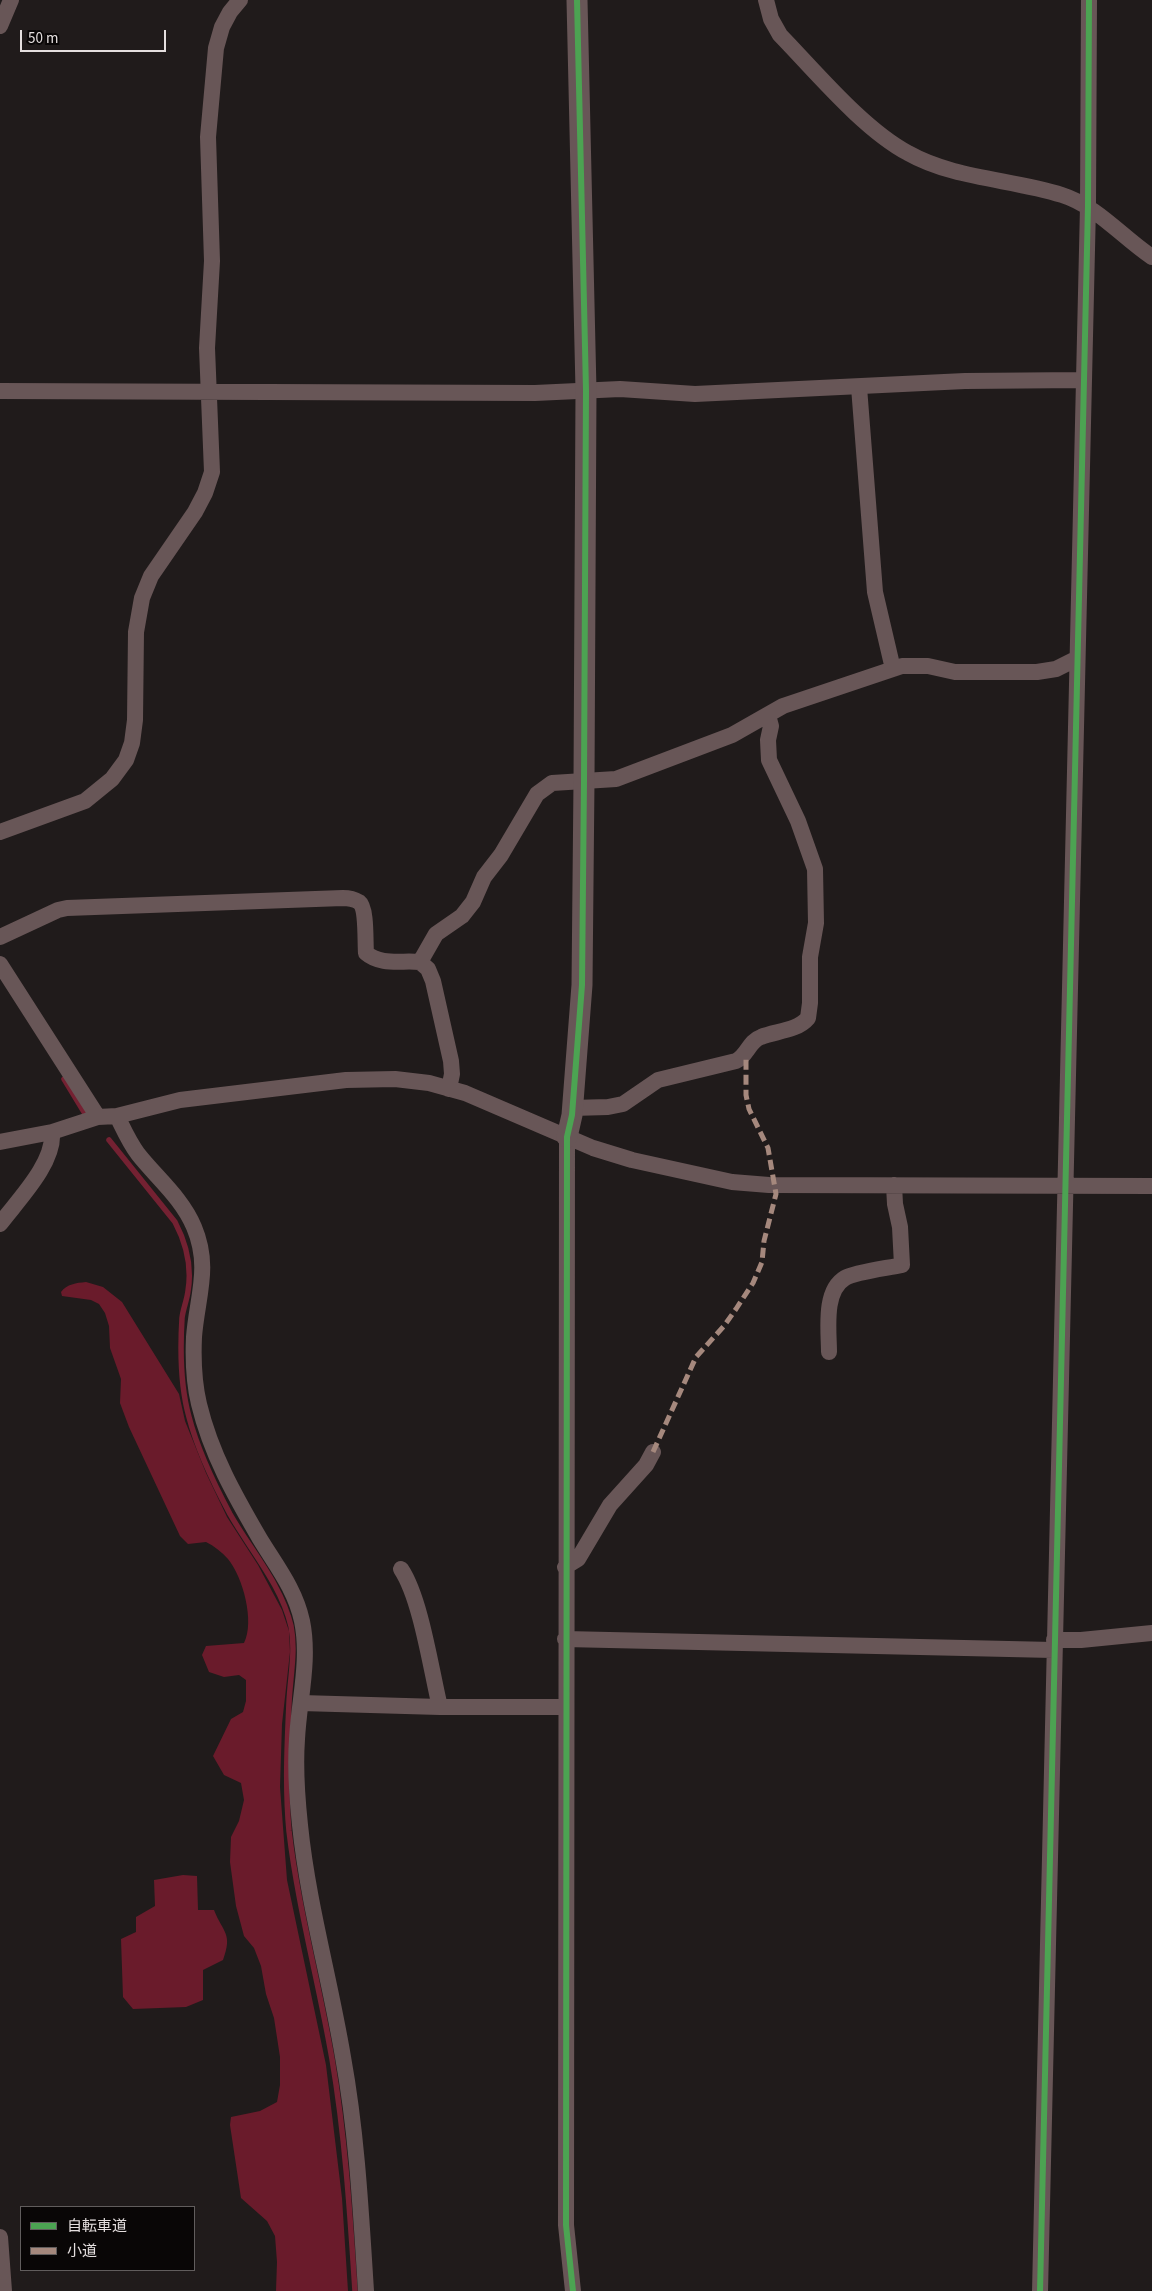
<!DOCTYPE html>
<html>
<head>
<meta charset="utf-8">
<style>
  body { margin:0 }
  #map { position:relative; width:1152px; height:2291px; overflow:hidden; background:#201b1b; font-family:"Source Sans 3","Noto Sans JP",sans-serif }
  canvas { display:block }
  .legend { position:absolute; left:20px; top:2206px; width:175px; height:65px; box-sizing:border-box; background:#090606; border:1px solid #615d5d; margin:0; padding:6px 9px; list-style:none; font-size:15px; color:#e5dfdf }
  .legend li { display:flex; align-items:center; gap:10px; height:25px }
  .legend b { width:25px; border:1px solid #615d5d }
  .scale { position:absolute; left:20px; top:30px; width:146px; height:22px; box-sizing:border-box; border:2px solid #e5dfdf; border-top:0; padding-left:6px; font-size:15px; line-height:18px; white-space:nowrap; color:#e5dfdf; -webkit-text-stroke:4px #090606; paint-order:stroke }
</style>
</head>
<body>
<div id="map">
<canvas width="1152" height="2291"></canvas>
<ul class="legend">
<li><b style="height:6px;background:#4ca352"></b>自転車道</li>
<li><b style="height:6px;background:#a5887d"></b>小道</li>
</ul>
<div class="scale">50 m</div>
</div>
<script>
const context = document.querySelector('canvas').getContext('2d');
context.lineJoin = 'round';
function fill(path, color) { context.fillStyle = color; context.fill(path, 'evenodd'); }
function trace(path, color, width, dash) { context.strokeStyle = color; context.lineWidth = width; context.lineCap = dash ? 'butt' : 'round'; context.setLineDash(dash || []); context.stroke(path); }
fill(new Path2D(`
  M86,1282L103,1287L122,1302L179,1394L185,1421L206,1473L227,1517L258,1565L282,1610L289,1631L290,1652L282,1724L280,1787L287,1880L326,2065L342,2198L348,2291H276L277,2262L275,2236L267,2221L241,2198L230,2125L231,2117L260,2111L277,2102L280,2085V2057L274,2018L266,1994L261,1966L254,1948L244,1936L236,1906L230,1862L231,1837L239,1821L244,1800L241,1783L224,1775L213,1756L231,1719L243,1712L246,1701V1680L239,1675L224,1677L209,1672L202,1655L206,1646L244,1643C255,1622 243,1577 228,1559C222,1552 214,1546 206,1542L188,1544L180,1536L129,1427L120,1403L121,1379L110,1348L109,1326L105,1313L99,1304L91,1300L62,1296L61,1292C67,1284 76,1283 86,1282Z
  M183,1875L197,1876L198,1910H214C223,1933 233,1933 223,1960L203,1970V2000L186,2007L133,2009L123,1997L121,1939L136,1932V1917L155,1906L154,1880Z`), '#6a1b2b');
trace(new Path2D(`
  M64,1079L84,1112
  M109,1140L175,1222C186,1243 192,1267 188,1291C187,1300 183,1309 182,1318C180,1351 180,1385 189,1417C197,1448 215,1486 230,1514C251,1551 281,1584 291,1626C296,1651 290,1678 289,1703C287,1746 285,1788 289,1831C298,1908 319,1983 332,2059C345,2135 350,2214 355,2291`), '#742132', 5.5);
trace(new Path2D(`
  M766,0L771,19L780,35C816,72 863,129 908,153C954,179 1012,179 1062,195C1097,206 1122,237 1152,257
  M0,26L11,0
  M859,387L875,592L893,669
  M0,391L535,393L620,389L695,394L965,381L1082,380
  M0,832L85,801L112,779L126,760L132,743L135,720L136,632L142,598L151,576L195,512L205,493L212,472L207,348L212,261L208,137L216,48L222,27L230,12L240,0
  M0,937L58,910L67,908L343,898C348,898 354,899 359,902C367,908 365,942 366,953C381,966 402,960 420,962L428,969L433,981L451,1061L452,1074L449,1089
  M420,962L436,934L462,916L473,902L484,877L501,855L537,794L552,783L616,779L732,735L783,706L902,666H928L955,672H1037L1056,669L1076,659
  M0,964L98,1117
  M572,1108L608,1107L623,1104L658,1080L736,1061C747,1056 749,1041 761,1037C776,1031 797,1031 808,1018L810,1003V957L816,923L815,869L798,821L769,760L768,740L771,726L768,715
  M117,1116C123,1128 129,1142 138,1154C157,1178 182,1198 194,1227C211,1267 197,1297 194,1337C193,1359 194,1383 199,1404C211,1454 235,1496 260,1539C277,1567 295,1589 302,1621C310,1660 299,1700 297,1739C295,1767 297,1797 300,1825C308,1904 330,1979 343,2057C357,2134 361,2213 366,2291
  M567,1137L566,2225L573,2291
  M0,1142L52,1132L98,1117L117,1116L180,1100L346,1080L395,1079L429,1083L465,1093L593,1148L632,1160L732,1182L769,1185L1152,1186
  M0,1224C18,1200 55,1163 52,1132
  M829,1352C829,1331 823,1291 845,1278C855,1272 889,1268 902,1265L900,1227L895,1204L894,1185
  M565,1567L578,1559L610,1505L646,1465L653,1452
  M401,1569C421,1599 431,1670 440,1707
  M565,1639L1053,1650
  M1054,1640H1081L1152,1633
  M301,1703L440,1707H565
  M0,2237L4,2291
  M1040,2291L1088,206L1089,0`), '#685657', 16);
trace(new Path2D(`
  M567,1137L572,1115L582,985L584,781L586,390L577,0`), '#685657', 21);
trace(new Path2D(`
  M653,1452L696,1357L724,1326L736,1309L753,1283L762,1262L764,1241L776,1194L768,1148L749,1109L746,1095V1059L744,1056`), '#a5887d', 5, [10, 5]);
trace(new Path2D(`
  M573,2291L566,2225L567,1137L572,1115L582,985L584,781L586,390L577,0
  M1040,2291L1088,206L1089,0`), '#4ca352', 6);
</script>
</body>
</html>
